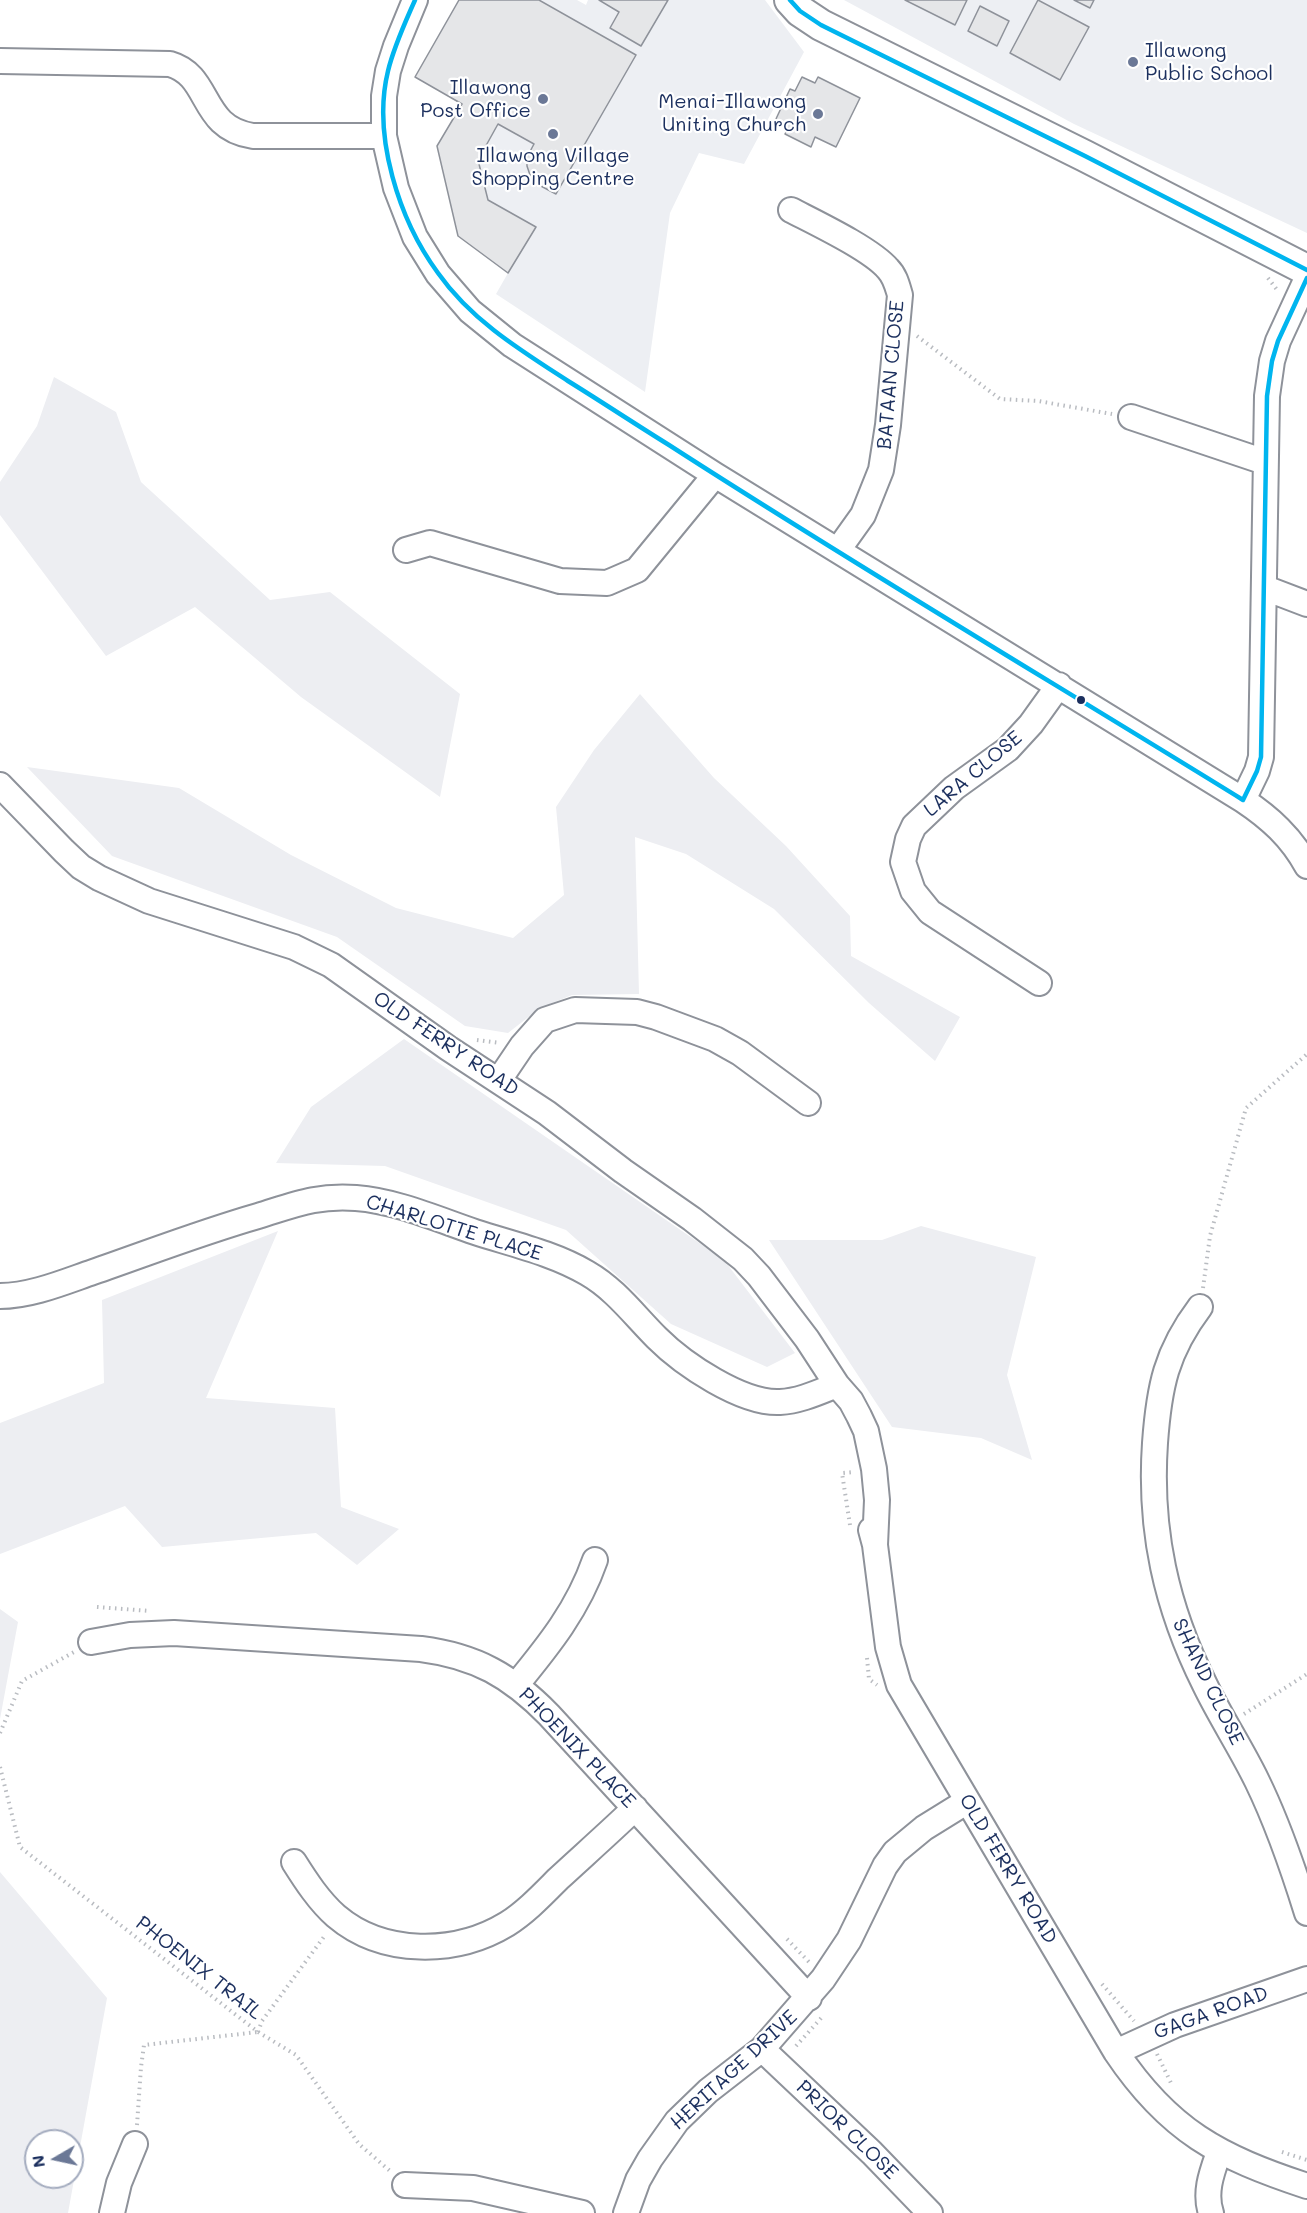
<!DOCTYPE html>
<html>
<head>
<meta charset="utf-8">
<style>
  body { margin:0 }
  #map { position:relative; width:1307px; height:2213px; overflow:hidden; background:#fff; font-family:Mali,sans-serif }
  canvas { display:block }
  .north { position:absolute; left:24px; top:2129px; width:60px; height:60px; box-sizing:border-box; background:#fff; border:2px solid #a4acbf; border-radius:50%; rotate:261deg; font-size:16px; font-weight:700; line-height:24px; text-align:center; color:#1b2f5e }
  .north::after { content:''; display:block; margin:auto; width:21px; height:27px; background:#6b7896; clip-path:polygon(50% 0,100% 100%,50% 72%,0 100%) }
</style>
</head>
<body>
<div id="map">
<canvas width="1307" height="2213"></canvas>
<div class="north">N</div>
</div>
<script>
const context = document.querySelector('canvas').getContext('2d');
context.lineJoin = 'round';
function fill(path, color) { context.fillStyle = color; context.fill(path, 'evenodd'); }
function trace(path, color, width, dash) { context.strokeStyle = color; context.lineWidth = width; context.lineCap = dash ? 'butt' : 'round'; context.setLineDash(dash || []); context.stroke(path); }
function label(font, color, halo, rows, align = 'center') {
  context.font = font + ' Mali,sans-serif'; context.lineWidth = 4.5; context.setLineDash([]); context.textBaseline = 'middle'; context.strokeStyle = halo; context.fillStyle = color; for (const [text, x, y, turn = 0] of rows) {
    context.save(); context.translate(x, y); context.rotate((+turn || 0) * Math.PI / 180); context.textAlign = isNaN(turn) ? turn : align; if (halo) context.strokeText(text, 0, 0); context.fillText(text, 0, 0); context.restore();
  }
}
fill(new Path2D(`
  M459,0H577L586,5L588,0H765L804,52L744,164L699,153L670,213L645,392L496,294L508,273L458,236L437,146L461,104L415,77Z
  M844,0H1307V233L1074,124Z`), '#edeff3');
fill(new Path2D(`
  M54,377L116,412L141,482L270,600L330,592L460,694L440,797L301,697L195,607L106,656L0,515V482L37,426Z
  M640,694L714,778L786,846L850,916L851,956L960,1017L935,1061L869,1003L774,909L686,854L635,837L639,994L572,995L540,1008L508,1033L465,1026L337,937L112,856L27,767L179,788L291,855L396,908L513,938L564,895L556,807L594,750Z
  M404,1039L724,1260L795,1353L767,1367L671,1324L566,1230L385,1166L276,1163L311,1107Z
  M921,1226L1036,1257L1007,1375L1032,1460L981,1438L892,1427L769,1240H882Z
  M278,1231L206,1398L335,1408L341,1507L399,1529L357,1565L316,1533L162,1547L125,1506L0,1554V1423L104,1383L102,1300Z
  M0,1609L18,1622L0,1719Z
  M0,1872L107,1998L68,2213H0ZM36,2141H72V2177H36Z`), '#edeef2');
const building = new Path2D(`
  M459,0H539L636,55L556,194L539,185L530,175L527,166V157L534,144L498,124L478,160L488,200L536,227L508,273L458,236L437,146L462,104L415,77Z
  M599,0H668L641,46L610,28L619,12Z
  M905,0H967L955,25Z
  M1038,0L1089,27L1060,80L1010,53Z
  M1074,0H1094L1090,8Z
  M980,6L1009,21L997,46L968,31Z
  M802,77L815,83L818,77L860,98L836,147L815,137L811,147L785,134L788,128L775,121L790,89L795,91Z`);
fill(building, '#e5e6e8');
trace(building, '#8e929a', 1.5);
const minor = new Path2D(`
  M415,0L396,46L388,71L384,96V136L396,188L415,237L438,274L470,311L512,345L715,475L1243,800C1270,818 1291,837 1307,866
  M0,61L170,64C212,76 199,128 253,136H384
  M791,210C816,223 871,249 888,269C895,276 897,285 900,295L888,425L881,470L863,515L838,550
  M1131,417L1265,462
  M406,550L430,543L560,581L607,583L637,570L715,475
  M1265,588L1307,604
  M0,785L64,851L81,867L99,878L149,901L294,947L331,965L448,1048L547,1113L623,1171L692,1219L743,1259L759,1276L807,1339L837,1385L851,1401L859,1416L866,1431L874,1469L877,1500L875,1545
  M1243,800L1257,771L1261,757L1267,396L1272,361L1278,341L1307,278
  M1039,983L930,912L913,891L903,862L908,839L914,826L954,788L1008,749L1031,724L1059,685
  M499,1080L522,1046L545,1020L575,1010L637,1012L656,1017L715,1039L740,1053L808,1103
  M0,1296C31,1296 64,1282 93,1272C148,1253 202,1232 258,1216C294,1205 316,1195 356,1198C396,1201 437,1219 475,1232C512,1244 553,1253 587,1273C615,1289 634,1315 657,1338C683,1364 742,1404 780,1402C800,1401 819,1392 837,1385
  M1200,1307C1166,1352 1159,1387 1155,1443C1149,1530 1166,1607 1205,1685C1221,1718 1241,1748 1257,1781C1278,1824 1293,1868 1307,1913
  M871,1530L875,1545L888,1647L899,1685L1116,2052C1169,2131 1219,2157 1307,2186
  M91,1642L130,1635L174,1633L421,1649C476,1656 511,1676 549,1715L809,1998
  M517,1684C549,1645 578,1609 595,1560
  M294,1862C306,1881 319,1901 336,1916C383,1956 456,1955 507,1924C526,1912 542,1895 558,1879C584,1855 610,1832 635,1808
  M762,2049L872,2153L930,2213
  M1116,2052L1175,2025L1307,1979
  M405,2185L473,2188L582,2213
  M112,2213L119,2183L135,2144
  M626,2213L638,2180L650,2159L677,2121L708,2091L762,2049L823,1979L849,1940L885,1866L895,1852L924,1828L966,1802
  M1211,2213C1204,2192 1212,2172 1219,2152`);
const tertiary = new Path2D(`
  M790,0L800,11L821,25L1085,156L1307,270`);
trace(minor, '#8e929a', 28);
trace(tertiary, '#8e929a', 34);
trace(new Path2D(`
  M1268,278L1278,291
  M917,336L1000,399L1038,401L1112,414
  M477,1040L500,1043
  M1203,1288L1210,1236L1246,1108L1307,1054
  M850,1525L842,1473L854,1472
  M97,1607L150,1611
  M867,1658L869,1679L877,1685
  M1244,1714L1307,1674
  M0,1733L22,1681L74,1652
  M0,1767L20,1847L258,2032L296,2055L359,2144L390,2171
  M787,1939L809,1962
  M1102,1984L1134,2021
  M258,2032L262,2021L326,1934
  M796,2046L823,2016
  M1157,2054L1172,2085
  M137,2125L141,2067L144,2045L258,2032
  M1282,2152L1307,2160`), '#b9bcc1', 4, [1.5, 4.5]);
trace(minor, '#fff', 24);
trace(tertiary, '#fff', 30);
trace(new Path2D(`
  M415,0C405,23 394,46 388,71C372,136 399,220 438,273C471,320 520,350 568,381C602,402 635,424 669,445C858,567 1052,682 1243,800
  M790,0L800,11L821,25L1085,156L1307,270
  M1243,800L1257,771L1261,757L1267,396L1272,361L1278,341L1307,278`), '#00b5ef', 4.5);
for (const [x, y, r, color] of [
  [1133,62,6,"#6b7896"],
  [543,99,6,"#6b7896"],
  [818,114,6,"#6b7896"],
  [553,134,6,"#6b7896"],
  [1081,700,5,"#1b2f5e"]
]) { const dot = new Path2D(); dot.arc(x, y, r, 0, 2 * Math.PI); context.fillStyle = color; context.fill(dot); trace(dot, '#fff', 2); }
label('20px', '#1b2f5e', '#fff', [
  ["Illawong",1145,51,"left"],
  ["Public School",1145,74,"left"],
  ["Illawong",531,88],
  ["Post Office",531,111],
  ["Menai-Illawong",806,102],
  ["Uniting Church",806,125],
  ["Illawong Village",553,156,"center"],
  ["Shopping Centre",553,179,"center"]
], 'right');
label('20px', '#1b2f5e', '#fff', [
  ["BATAAN CLOSE",891,375,-85],
  ["LARA CLOSE",973,774,-40],
  ["OLD FERRY ROAD",446,1044,34],
  ["CHARLOTTE PLACE",454,1228,17],
  ["SHAND CLOSE",1208,1682,64],
  ["PHOENIX PLACE",577,1748,46],
  ["OLD FERRY ROAD",1008,1869,59],
  ["PHOENIX TRAIL",199,1968,38],
  ["GAGA ROAD",1211,2013,-20],
  ["HERITAGE DRIVE",734,2070,-43],
  ["PRIOR CLOSE",847,2130,44]
]);
</script>
</body>
</html>
